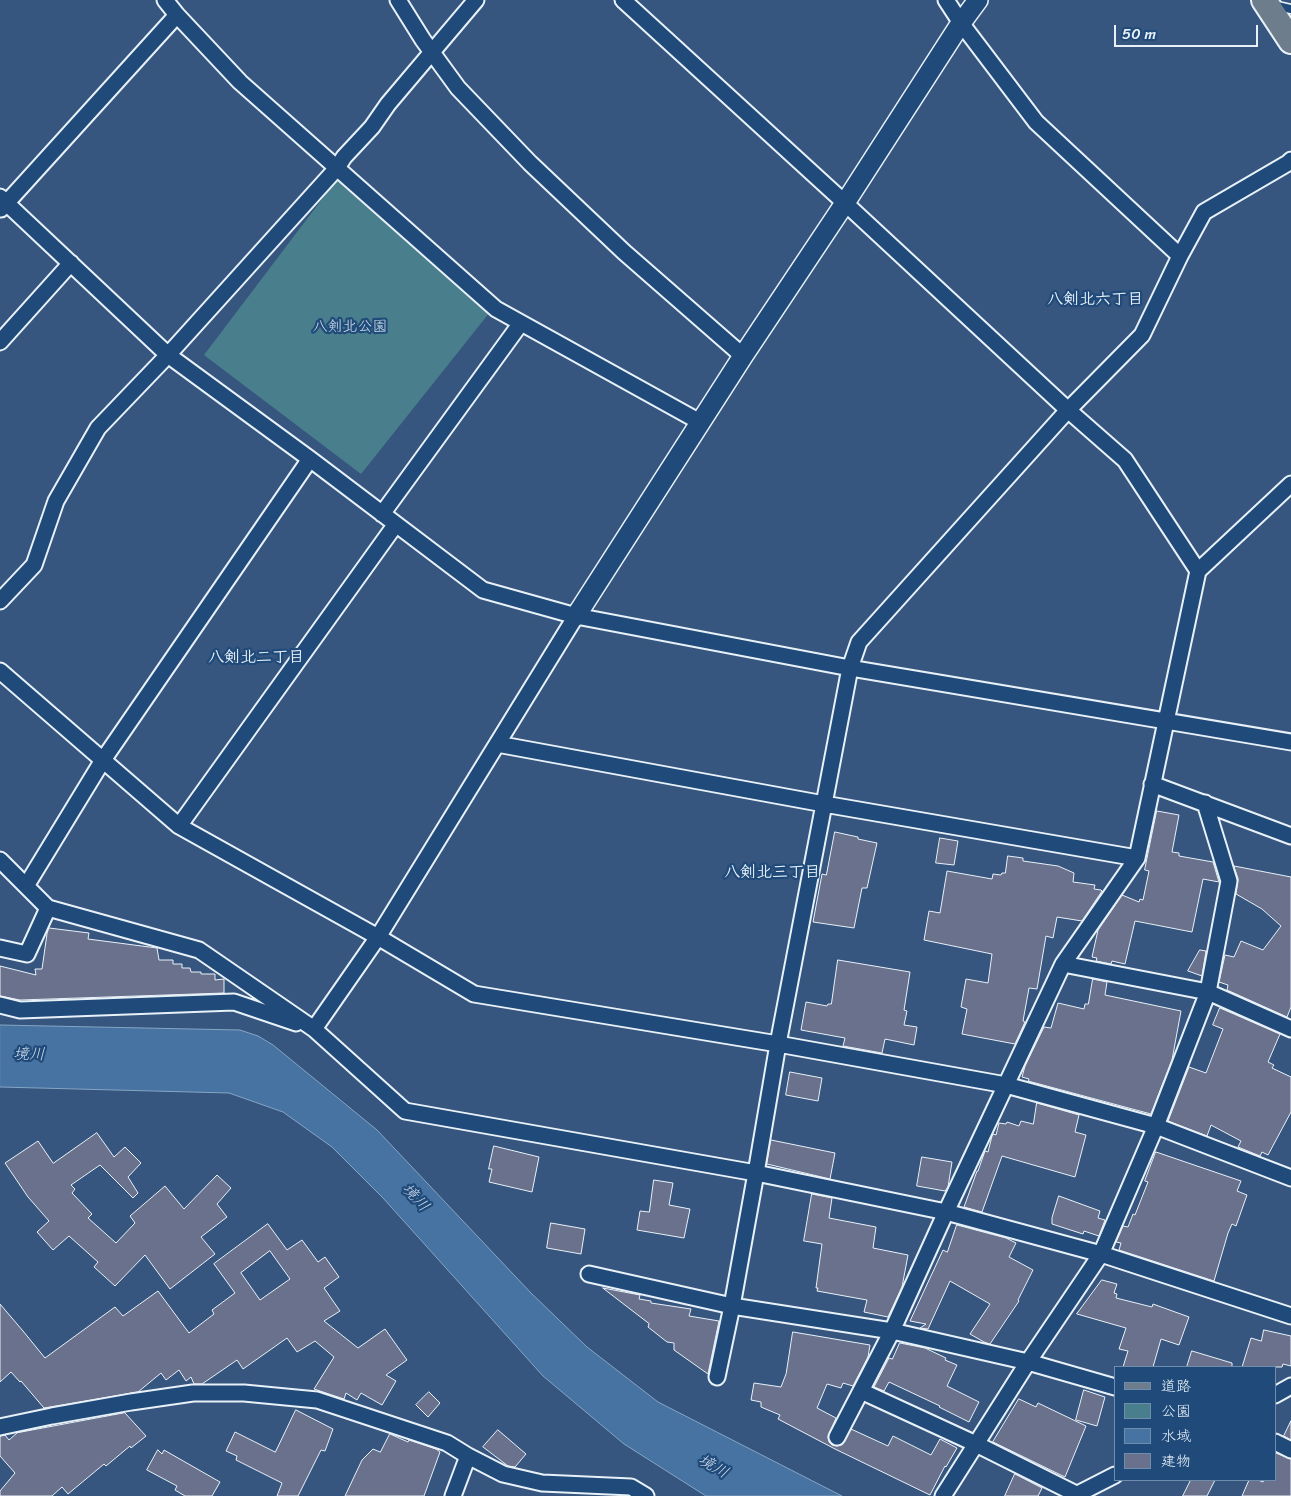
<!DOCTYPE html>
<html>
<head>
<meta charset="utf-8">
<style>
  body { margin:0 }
  #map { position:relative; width:1291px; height:1496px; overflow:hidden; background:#36567f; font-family:Sriracha,"Klee One",sans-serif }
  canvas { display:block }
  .legend { position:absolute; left:1114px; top:1366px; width:162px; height:115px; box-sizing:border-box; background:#1f4a7a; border:1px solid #6f8dac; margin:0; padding:6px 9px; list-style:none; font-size:15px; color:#e8f1f8 }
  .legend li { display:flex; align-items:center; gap:10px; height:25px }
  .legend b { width:25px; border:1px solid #6f8dac }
  .scale { position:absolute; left:1114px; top:25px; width:144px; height:22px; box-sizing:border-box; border:2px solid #e8f1f8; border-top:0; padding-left:6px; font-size:15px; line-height:18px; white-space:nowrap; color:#e8f1f8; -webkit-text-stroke:4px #1f4a7a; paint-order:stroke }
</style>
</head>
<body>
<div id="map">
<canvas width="1291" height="1496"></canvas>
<ul class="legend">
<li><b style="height:6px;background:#6d7d8c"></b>道路</li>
<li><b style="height:14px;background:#497e8c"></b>公園</li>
<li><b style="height:14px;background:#4673a1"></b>水域</li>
<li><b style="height:14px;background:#6a718c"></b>建物</li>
</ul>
<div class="scale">50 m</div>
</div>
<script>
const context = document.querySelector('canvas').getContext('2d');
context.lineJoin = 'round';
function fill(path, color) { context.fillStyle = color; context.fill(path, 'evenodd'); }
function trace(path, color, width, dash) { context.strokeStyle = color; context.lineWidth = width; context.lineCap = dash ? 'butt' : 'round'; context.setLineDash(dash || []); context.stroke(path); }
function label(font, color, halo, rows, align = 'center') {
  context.font = font + ' Sriracha,"Klee One",sans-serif'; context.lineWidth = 4.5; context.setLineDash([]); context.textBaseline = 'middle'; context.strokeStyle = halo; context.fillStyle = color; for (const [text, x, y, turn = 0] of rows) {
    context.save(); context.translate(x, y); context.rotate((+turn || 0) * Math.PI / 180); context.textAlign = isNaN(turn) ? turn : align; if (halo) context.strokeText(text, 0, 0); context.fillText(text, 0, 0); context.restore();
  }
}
fill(new Path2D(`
  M338,178L490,312L361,474L204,355Z`), '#497e8c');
const water = new Path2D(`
  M0,1025L240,1030L258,1036L273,1045L377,1130L531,1293L587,1347L658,1402L842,1496H706L624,1444L543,1376L383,1198L332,1147L283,1112L229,1093L0,1087Z`);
fill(water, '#4673a1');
trace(water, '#87a5c4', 1);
const building = new Path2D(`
  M1157,811L1179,815L1172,852L1179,853V856L1213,862L1219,882L1203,879L1192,932L1135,921L1125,964L1112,961L1111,964L1096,961L1097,958L1092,957L1098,930L1122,895L1139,902L1140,899L1143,900L1149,871L1145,870Z
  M835,832L858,837V839L877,843L867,888H862L854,928L813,922L822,874L826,875Z
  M940,838L958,841L954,865L936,863Z
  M1008,856L1023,858V861L1058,866L1074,873L1073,882L1095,885L1094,889L1101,890L1102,891L1082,921L1057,917L1053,938L1046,936L1037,989L1029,988L1023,1021L1025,1022L1015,1044L962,1034L967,1009L961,1007L966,979L988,983L992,954L924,940L929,911L940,913L947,871L992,879L993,874L1001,875L1002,873H1005Z
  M1234,866L1291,877V1007L1287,1017L1227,990L1228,985L1219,982L1225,955L1234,957L1241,941L1263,950L1281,926L1262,909L1236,894L1238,879Z
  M49,928L89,933L88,939L157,948L159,960H173V964H182V968H190L191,972H201V974H215V980L224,979V993L20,1000L0,996V966L36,975L35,969H42L47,934Z
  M1200,950L1206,951L1202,976L1188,971Z
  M838,960L910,972L904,1010L907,1011L904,1025L917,1027L914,1045L885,1039L882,1053L843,1046L845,1038L801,1030L806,1002L827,1006L828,1004H831Z
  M1093,979L1107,982L1105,995L1181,1011L1172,1060L1151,1114L1028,1081L1029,1079L1022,1077L1025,1066L1044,1027L1051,1028L1058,1003L1084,1009L1085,1004H1088Z
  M1220,1008L1280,1034L1268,1062L1274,1065L1272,1068L1291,1077V1112L1268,1155L1262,1152L1260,1156L1238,1147L1241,1141L1211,1125L1207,1136L1168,1121L1189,1067L1206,1073L1223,1029L1213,1025Z
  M790,1072L822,1078L818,1101L786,1095Z
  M1037,1103L1079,1115L1075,1132L1086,1135L1075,1177L1002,1156L982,1212L964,1207L977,1171H978L985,1151L988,1152L992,1136L993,1134L996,1135L999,1123L1006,1124L1007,1122L1019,1126L1021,1121L1033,1124Z
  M97,1133L114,1157L125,1147L141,1163L128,1177L138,1193L133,1198L100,1165L71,1185L75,1189L72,1193L92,1214L88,1218L116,1243L135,1223L130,1216L165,1186L184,1209L217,1175L231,1188L217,1204L227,1217L201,1237L215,1254L170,1289L145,1255L115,1286L94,1267L98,1262L69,1236L53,1250L37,1232L49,1221L28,1197L5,1163L38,1141L53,1163Z
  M771,1140L835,1153L830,1179L767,1164Z
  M494,1146L539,1157L532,1192L489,1182L492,1169H489Z
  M1156,1152L1241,1181L1237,1191L1247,1195L1236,1226L1232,1224L1228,1233L1214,1281L1119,1250L1121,1243L1116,1242L1123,1226L1128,1227L1133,1214L1135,1215L1148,1182L1145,1181Z
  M922,1157L952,1162L948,1187L945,1191L917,1186Z
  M654,1180L673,1183L669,1205L690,1209L684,1238L637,1230L640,1211L649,1212Z
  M812,1194L832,1198L829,1218L876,1227L873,1248L908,1255L902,1287L888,1317L864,1312L867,1300L817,1291L818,1288H816L822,1244L804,1241Z
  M1059,1196L1100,1211L1098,1218L1105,1220L1099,1236L1084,1231L1083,1234L1052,1224V1218Z
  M551,1223L585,1229L581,1254L547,1248Z
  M268,1224L287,1250L302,1240L318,1262L325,1257L339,1277L324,1288L340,1311L324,1321L358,1348L385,1329L407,1360L386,1375L396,1381L382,1405L361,1393L357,1400L346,1393L344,1399L314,1389L334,1357L315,1341L297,1352L287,1338L243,1369L237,1360L202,1384H194L191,1377L186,1381L179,1370L166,1380L161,1373L138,1392L44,1408L21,1381L20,1382L11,1372L0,1382V1304L23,1331L45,1358L115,1307L123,1316L158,1291L189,1333L214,1314L212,1310L235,1293L214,1264ZM270,1251L290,1279L260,1300L241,1273Z
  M957,1225L1006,1238L1016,1243L1009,1257L1033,1270L1018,1300L1019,1301L990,1344L984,1342L970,1334L990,1304L950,1281L928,1329L920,1328L926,1324L910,1321L943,1250L947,1252Z
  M1102,1280L1117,1284L1114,1293L1117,1294L1116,1298L1152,1307L1153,1304L1189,1317L1179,1345L1161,1339L1153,1367H1123L1128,1351L1119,1349L1126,1328L1077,1314Z
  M603,1288L640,1295L639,1299L651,1301V1303L691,1309L689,1316L719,1321L708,1374L674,1350V1343L667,1342L648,1327L649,1324Z
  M1264,1330L1291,1336V1366L1283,1364L1282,1367H1242L1251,1338L1261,1341Z
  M793,1332L870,1345L868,1357L853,1386L843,1383L841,1388L827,1384L817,1408L836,1418L828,1437L829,1442L832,1445L837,1446L842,1445L851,1429L888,1446L893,1436L931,1455L940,1439L957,1448L946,1467L945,1466L930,1495L835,1449L778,1419L780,1415L761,1407V1402L751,1400L754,1383L781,1387L786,1374Z
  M900,1343L925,1348L946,1358L945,1360L957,1365L947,1386L979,1402L969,1422L939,1407L940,1406L889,1382L884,1391L874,1387L889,1358L892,1359Z
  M1192,1351L1232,1363V1367H1187Z
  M1084,1390L1105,1397L1097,1426L1076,1420Z
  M429,1392L440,1403L428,1417L416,1405Z
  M1019,1399L1036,1407L1038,1403L1086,1426L1065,1477L993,1442Z
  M296,1410L333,1429L325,1451L321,1450L298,1496H277L282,1483L236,1460L237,1456L226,1451L235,1432L275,1452Z
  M125,1413L146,1436L131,1448L130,1446L106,1466L104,1464L68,1494L62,1487L52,1496H0V1491L15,1473L0,1456V1436L5,1435L9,1440L17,1433Z
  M1291,1421V1440L1284,1436Z
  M498,1430L526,1454L515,1467L508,1466L483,1447Z
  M390,1434L408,1442L409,1440L436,1449L440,1452L424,1496H345L362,1460L373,1449L380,1452Z
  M158,1450L162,1454L164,1450L220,1482L212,1496H185L175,1490L177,1486L147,1470Z
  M1276,1453L1291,1459V1496H1242L1249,1480H1258L1263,1482L1264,1480H1275V1456Z
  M1015,1474L1042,1488L1038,1496H1005Z
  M1191,1480H1215L1207,1496H1183Z`);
fill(building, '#6a718c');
trace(building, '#e8f1f8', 1);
const service = new Path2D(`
  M1273,5L1291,9`);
const minor = new Path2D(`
  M165,0L177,15L240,82L496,309L700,422
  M398,0L423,40L458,88L530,163L624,252L743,356
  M623,0L845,203L1068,410L1125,460L1198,571
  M946,0L961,23L1036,122L1180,256
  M0,197L168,355L310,459L483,590L576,616L850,668L1291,742
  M1,209L177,15
  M0,342L71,263
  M382,514L521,323
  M0,601L34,565L56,501L98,428L168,355L337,168L344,157L372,127L388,104L476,0
  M0,671L179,826L378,937L474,994L778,1044L1006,1085L1156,1126L1291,1178
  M497,744L824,804L1137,858
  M1152,784L1291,836
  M179,826L396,524
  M0,860L48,908L199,950L314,1029L405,1111L756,1173L946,1212L1101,1254L1291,1316
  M26,886L103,760L310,459
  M0,948L27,954L48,908
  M1063,964L1208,992L1291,1029
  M0,1005L20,1010L234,1002L296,1023
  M314,1029L378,937L576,616
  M589,1274L732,1306L892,1331L1028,1362L1115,1387
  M717,1377L732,1306L756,1173L778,1044L824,804L850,668L859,642L1068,410L1142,335L1180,256L1204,212L1288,163L1291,160
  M861,1391L976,1444L1080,1496
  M1275,1395L1291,1386
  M0,1427L52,1416L131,1402L193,1393H244L317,1400L447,1443L468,1456L503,1474L542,1483L631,1487L646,1496
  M837,1437L892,1331L946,1212L1063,964L1137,858L1198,571L1291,484
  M1275,1442L1291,1450
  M453,1496L468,1456
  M943,1496L1028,1362L1101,1254L1156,1126L1208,992L1229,881L1205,803
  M1074,1496L1115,1475`);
const tertiary = new Path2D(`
  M576,616L743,356L845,203L961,23L978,0`);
const primary = new Path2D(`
  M1264,0L1291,41`);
trace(service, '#e8f1f8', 11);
trace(minor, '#e8f1f8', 19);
trace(tertiary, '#e8f1f8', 22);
trace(primary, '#e8f1f8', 28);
trace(service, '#1f4a7a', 8);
trace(minor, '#1f4a7a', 15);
trace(tertiary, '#1f4a7a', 19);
trace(primary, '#6d7d8c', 24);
label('15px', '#d0e0e8', '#1f4a7a', [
  ["八剣北公園",350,327]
]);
label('bold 16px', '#e8f1f8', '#1f4a7a', [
  ["八剣北六丁目",1095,300],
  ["八剣北二丁目",256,658],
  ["八剣北三丁目",772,873]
]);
label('italic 16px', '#d0deeb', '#1f4a7a', [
  ["境川",29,1055,1],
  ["境川",415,1198,47],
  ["境川",713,1467,30]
]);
</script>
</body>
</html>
